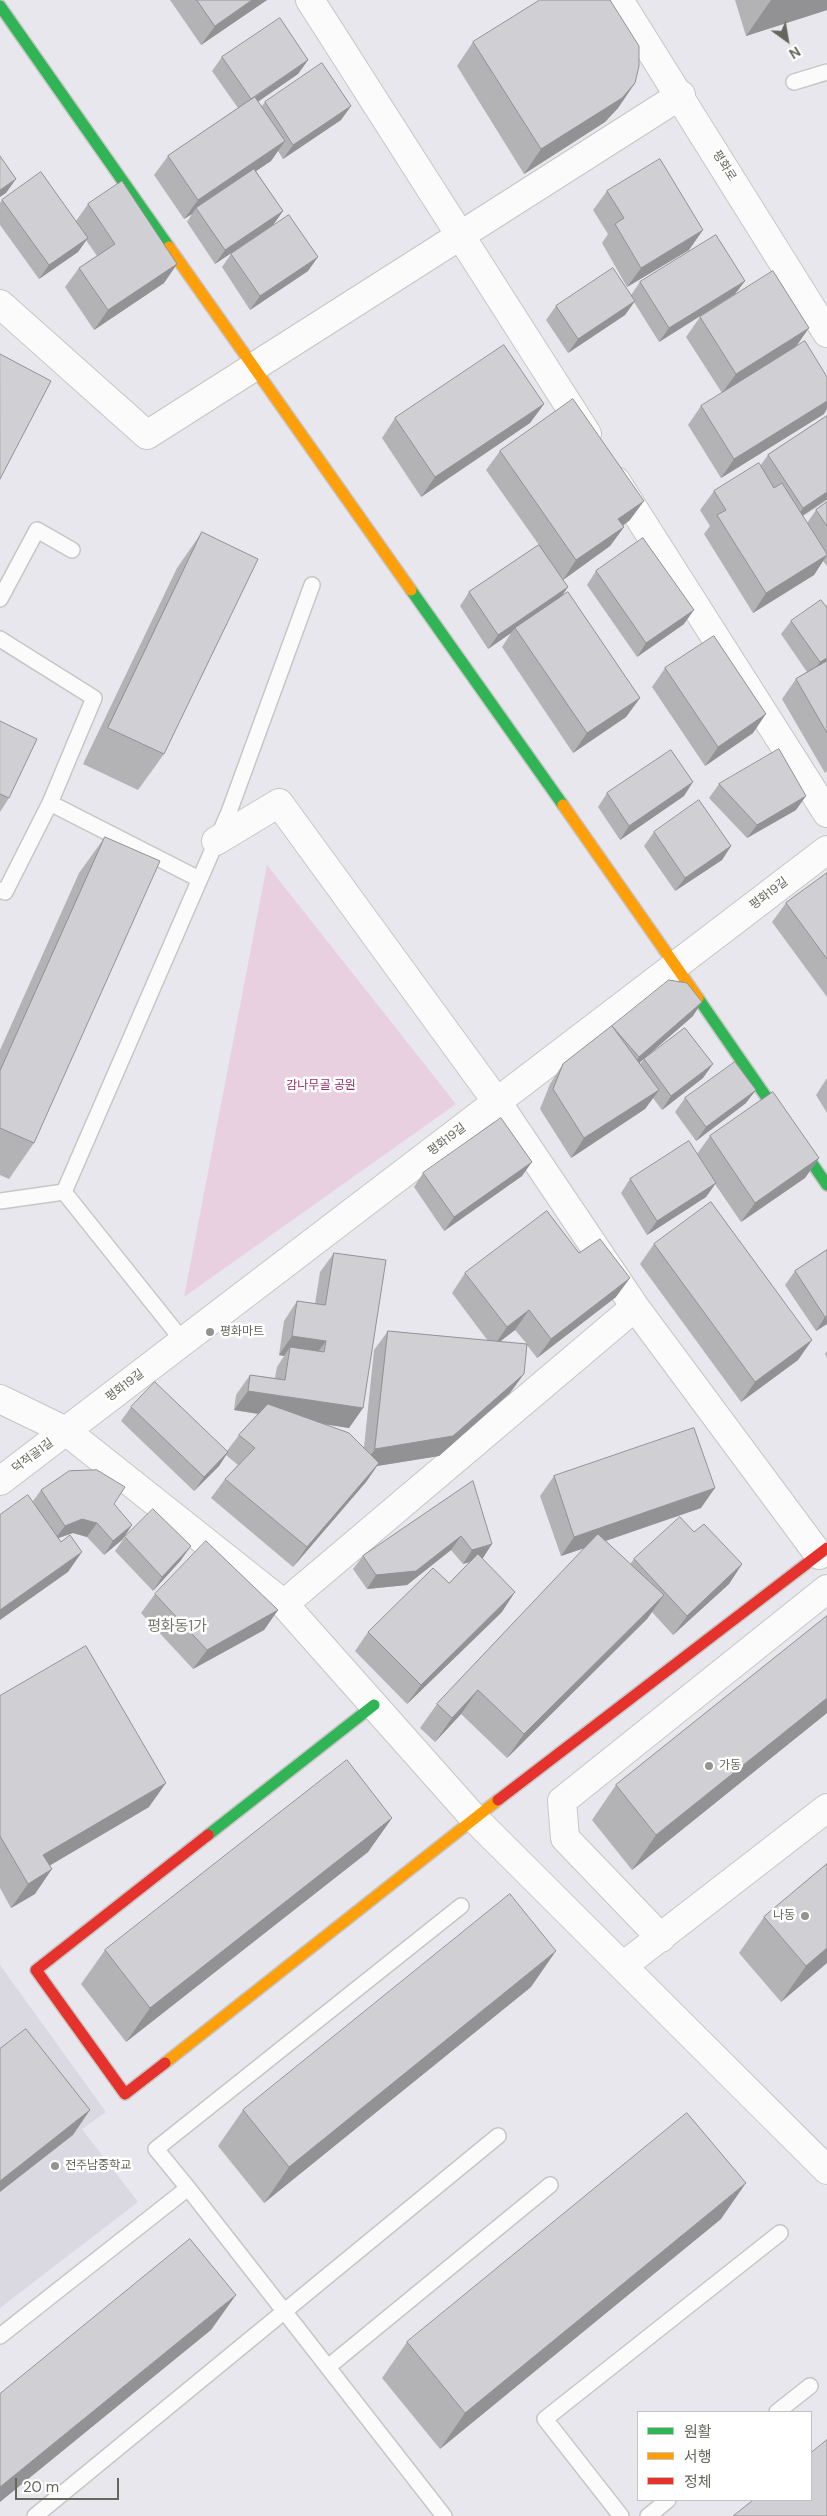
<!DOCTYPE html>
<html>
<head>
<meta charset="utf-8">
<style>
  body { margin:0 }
  #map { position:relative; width:827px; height:2516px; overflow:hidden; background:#e8e7ed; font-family:"DM Sans","Noto Sans KR",sans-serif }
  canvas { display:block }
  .legend { position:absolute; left:637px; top:2411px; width:175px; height:90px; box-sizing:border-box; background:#fff; border:1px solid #c2c2be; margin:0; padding:6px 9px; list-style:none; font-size:15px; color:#66665c }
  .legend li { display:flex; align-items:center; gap:10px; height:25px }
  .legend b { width:25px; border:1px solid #c2c2be }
  .north { position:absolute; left:762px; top:15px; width:50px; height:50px; -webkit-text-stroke:4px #fff; paint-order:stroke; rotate:148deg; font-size:14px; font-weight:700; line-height:20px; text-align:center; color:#66665c }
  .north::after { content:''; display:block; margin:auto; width:18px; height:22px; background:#66665c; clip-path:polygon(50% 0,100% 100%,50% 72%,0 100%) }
  .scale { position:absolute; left:15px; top:2478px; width:104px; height:22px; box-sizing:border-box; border:2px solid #66665c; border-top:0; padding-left:6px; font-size:15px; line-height:18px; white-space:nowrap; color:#66665c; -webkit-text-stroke:4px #fff; paint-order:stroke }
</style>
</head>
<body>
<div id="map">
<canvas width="827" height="2516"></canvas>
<ul class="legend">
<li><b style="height:6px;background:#30b455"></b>원활</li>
<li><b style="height:6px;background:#ff9f0a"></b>서행</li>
<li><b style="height:6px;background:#e5322d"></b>정체</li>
</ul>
<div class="north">N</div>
<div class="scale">20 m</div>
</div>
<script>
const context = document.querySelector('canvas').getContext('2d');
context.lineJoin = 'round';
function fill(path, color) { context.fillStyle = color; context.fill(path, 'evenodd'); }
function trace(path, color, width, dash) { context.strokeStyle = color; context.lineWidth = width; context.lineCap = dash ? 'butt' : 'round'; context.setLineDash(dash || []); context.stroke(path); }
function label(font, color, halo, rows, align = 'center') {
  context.font = font + ' "DM Sans","Noto Sans KR",sans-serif'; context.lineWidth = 5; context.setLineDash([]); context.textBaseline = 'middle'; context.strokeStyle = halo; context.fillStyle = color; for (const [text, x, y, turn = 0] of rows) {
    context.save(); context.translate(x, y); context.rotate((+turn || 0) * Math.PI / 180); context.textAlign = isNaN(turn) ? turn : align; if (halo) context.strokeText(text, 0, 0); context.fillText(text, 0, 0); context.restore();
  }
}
fill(new Path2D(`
  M0,1965L106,2112L82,2129L138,2202L0,2308Z`), '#dad8e1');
fill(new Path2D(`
  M267,865L456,1104L184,1297Z`), '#e9d0e1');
const lane = new Path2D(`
  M794,82L827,72
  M0,599L37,530L72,550
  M0,639L94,698L50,803L199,879
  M0,890L5,892L50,803
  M64,1192L229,812L312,585
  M0,1201L64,1192L183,1341
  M188,2188L444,2516
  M0,2336L188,2188L156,2149L461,1906
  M328,2367L550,2185
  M777,2412L810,2386
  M35,2516L498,2136
  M621,2516L545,2419L780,2233
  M648,2516L668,2500`);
const street = new Path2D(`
  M310,0L587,434
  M619,0L827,333
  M0,304L147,435L681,95
  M616,481L827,813
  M216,841L279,803L497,1102L635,1307L819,1555
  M0,1399L66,1431L284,1604L474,1818L827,2170
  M0,1481L827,850
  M284,1604L635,1307
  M661,1938L565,1838L562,1801L827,1589
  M623,1966L827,1808`);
const fast = new Path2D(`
  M0,6L169,247
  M411,590L563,805
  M698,998L827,1185
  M208,1835L374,1705`);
const slow = new Path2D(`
  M169,247L411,590
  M563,805L698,998
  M165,2063L498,1800`);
const jam = new Path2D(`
  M498,1800L827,1548
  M165,2063L125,2094L36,1970L208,1835`);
trace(lane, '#c6c6c5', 18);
trace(street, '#c6c6c5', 30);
trace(fast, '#c6c5c4', 14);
trace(slow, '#c6c5c4', 14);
trace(jam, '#c6c5c4', 14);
trace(lane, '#fcfbfc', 15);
trace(street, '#fcfbfc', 28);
trace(fast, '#30b455', 11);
trace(slow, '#ff9f0a', 11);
trace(jam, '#e5322d', 11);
fill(new Path2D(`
  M170,0H267L201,45Z
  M735,0H827V10L746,36Z
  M473,42L635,83L618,108L605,122L524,174L457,66Z
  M222,57L308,60L298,74L258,102L262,106L265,102L351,106L341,120L283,159L278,151L271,161L256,171L283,211L273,225L215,264L187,222L192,214L184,219L154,175L168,156L238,108L212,71Z
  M607,191L689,250L627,287L602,243L608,234L593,210Z
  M2,200L76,221L88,204L177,264L164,283L94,330L65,287L79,268L97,256L86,240L78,252L39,279L0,225V203Z
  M231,254L308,271L250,310L222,267Z
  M745,281L735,294L659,342L634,302L625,315L568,353L546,320L556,306L631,295L640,282Z
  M700,317L796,346L824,414L721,478L688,425L701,406L722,393L686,337Z
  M544,404L530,423L421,497L382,438L395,418Z
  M827,416V500L803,516L807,523L816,510L827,502V566L823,561L814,575L753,613L704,534L710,526L700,510L714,491L760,466L768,455Z
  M500,451L630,520L623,526L624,527L610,546L563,580L568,587L562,596L640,698L626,717L573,753L502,647L511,633L488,649L460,606L469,592L539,545L486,470Z
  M202,532L164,754L138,790L83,764L177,568Z
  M596,571L684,624L637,657L587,585Z
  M827,604V771L825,773L782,699L796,679L807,672L781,634L791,621L826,606Z
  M665,668L753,733L705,766L652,687Z
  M0,721L9,798L0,812Z
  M719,784L796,810L747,838L709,798Z
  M607,793L684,796L620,840L598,807Z
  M654,832L731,846L722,860L675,891L644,846Z
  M105,837L34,1143L9,1179L0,1175V1050L79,873Z
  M827,873V997L772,922L786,903Z
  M693,1016L639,1063L640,1064L644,1059L703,1078L662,1110L653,1098L645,1109L571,1158L540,1109L550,1084L563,1064L612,1026Z
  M827,1078V1113L816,1095Z
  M685,1098L746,1103L696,1141L675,1112Z
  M710,1136L819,1158L805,1178L741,1222L715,1184L706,1197L647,1235L621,1193L630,1179L697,1154Z
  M423,1173L522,1176L444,1231L414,1187Z
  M654,1244L812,1340L798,1360L741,1402L640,1264Z
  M827,1250V1324L816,1331L785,1285L795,1271Z
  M334,1253L363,1408L349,1428L324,1424L364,1447L374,1350L388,1331L488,1341L452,1293L465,1273L579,1253L616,1297L537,1358L527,1345L510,1393L439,1456L377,1466L366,1482L293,1567L211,1498L225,1479L238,1465L226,1455L219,1466L194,1491L121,1421L131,1407L227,1451L239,1435L258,1414L234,1410L236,1395L250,1375L275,1378L277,1367L284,1356L279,1355L284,1321L297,1301L315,1304L320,1272ZM515,1330L527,1344L499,1342Z
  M827,1351V1358L825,1354Z
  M554,1476L701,1508L606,1541L630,1564L634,1559L694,1532L742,1564L729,1584L673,1635L652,1612L647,1619L507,1758L461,1714L435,1742L420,1728L437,1704L585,1548L561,1556L540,1496Z
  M473,1481L483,1558H482L502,1612L407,1704L355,1651L368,1632L449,1583L470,1562L463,1564L451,1550L407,1585L367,1589L353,1569L363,1556Z
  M41,1490L114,1504L123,1539L104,1555L87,1537L73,1533L59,1538L68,1572L33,1501Z
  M125,1537L181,1560L153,1591L115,1551Z
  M155,1594L278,1610L264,1630L193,1669L141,1613Z
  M827,1616V1713L632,1870L592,1820L616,1785Z
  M0,1696L149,1807L50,1865L35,1894L11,1908L0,1888Z
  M392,1818L368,1852L126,2042L81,1984L105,1950Z
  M827,1864V1963L781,2002L739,1953L764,1917Z
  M531,1987L264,2203L218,2146L243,2110Z
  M721,2219L440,2449L382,2378L407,2342Z`), '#b3b3b6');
fill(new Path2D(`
  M252,0H267L201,45L215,26Z
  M771,0H827V10L746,36Z
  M308,60L298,74L241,113L251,100Z
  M635,83L618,108L605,122L524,174L541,149Z
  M351,106L341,120L283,159L293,145Z
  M285,141L271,161L198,210L196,208L192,214L184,219L198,200Z
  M16,179L6,193L0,197V190Z
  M283,211L273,225L215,264L225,250Z
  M703,230L689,250L627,287L641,268Z
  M88,238L78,252L39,279L49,265Z
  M318,257L308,271L250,310L260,296Z
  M177,264L164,283L94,330L108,310Z
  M745,281L735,294L659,342L669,328Z
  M635,301L625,315L568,353L578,339Z
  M809,328L795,348L722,393L736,374Z
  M827,401V409L824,414L721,478L734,459Z
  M544,404L530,423L421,497L435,477Z
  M827,492V499L793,522L803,508Z
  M644,501L630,520L604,539L618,519Z
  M624,527L610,546L563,580L576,560Z
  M827,555L814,575L753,613L766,593Z
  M568,587L558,601L515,628L511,633L488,649L498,635Z
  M694,610L684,624L637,657L646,643Z
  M827,658V665L810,676L820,662Z
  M640,698L626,717L573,753L587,733Z
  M766,714L753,733L705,766L718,747Z
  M693,782L684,796L620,840L629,826Z
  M806,796L796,810L747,838L757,825Z
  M731,846L722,860L675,891L685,878Z
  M702,1002L693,1016L630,1071L639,1057Z
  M713,1064L703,1078L662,1110L671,1096Z
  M659,1090L645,1109L571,1158L584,1138Z
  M756,1090L746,1103L696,1141L706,1127Z
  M819,1158L805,1178L741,1222L755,1203Z
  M532,1162L522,1176L444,1231L454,1217Z
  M716,1183L706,1197L647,1235L657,1221Z
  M630,1278L616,1297L537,1358L551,1339Z
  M529,1310L515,1330L493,1347L507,1327Z
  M827,1316V1324L816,1331L825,1317Z
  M292,1336L326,1341L312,1360L290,1347L284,1356L279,1355Z
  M812,1340L798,1360L741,1402L755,1382Z
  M524,1374L510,1393L439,1456L377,1466L366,1482L293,1567L375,1449Z
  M248,1391L363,1408L349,1428L234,1410Z
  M228,1452L219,1466L194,1491L204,1477Z
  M715,1488L701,1508L561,1556L574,1537Z
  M82,1519L97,1523L87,1537L73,1533L55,1539L65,1526Z
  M132,1525L123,1539L104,1555L113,1541Z
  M461,1536L451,1550L407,1585L367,1589L376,1575Z
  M492,1544L483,1558L463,1564L472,1550Z
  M191,1546L181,1560L153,1591L162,1577Z
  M82,1552L68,1572L0,1620V1610Z
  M742,1564L729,1584L673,1635L687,1616Z
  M515,1592L502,1612L407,1704L421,1685Z
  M664,1595L647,1619L507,1758L524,1734Z
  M278,1610L264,1630L193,1669L207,1650Z
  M478,1690L461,1714L435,1742L452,1718Z
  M827,1698V1713L632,1870L656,1835Z
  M166,1783L149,1807L27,1879L43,1855Z
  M392,1818L368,1852L126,2042L150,2008Z
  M52,1869L35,1894L11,1908L28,1884Z
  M827,1948V1963L781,2002L806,1966Z
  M556,1951L531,1987L264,2203L289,2167Z
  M90,2110L73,2135L0,2192V2181Z
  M746,2183L721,2219L440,2449L465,2413Z
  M236,2295L211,2330L0,2502V2487Z`), '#929294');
const building = new Path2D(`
  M197,0H252L215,26Z
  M540,0H610L639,46V66L635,83L622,98L541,149L473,42Z
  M280,18L308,60L251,99L222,57Z
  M322,63L351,106L293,145L265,102Z
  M255,97L285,141L198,200L168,156Z
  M0,156L16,179L0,190Z
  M660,159L703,230L641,268L615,224L624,218L607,191Z
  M254,169L283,211L225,250L196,208Z
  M41,172L88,238L49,265L2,200Z
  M122,181L177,264L108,310L79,268L115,244L88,204Z
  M289,215L318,257L260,296L231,254Z
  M716,235L745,281L669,328L640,282Z
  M613,268L635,301L578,339L556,306Z
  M773,271L809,328L736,374L700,317Z
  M805,341L827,377V401L734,459L701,406Z
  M504,345L544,404L435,477L395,418Z
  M0,354L51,381L0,479Z
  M573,399L644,501L618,519L624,527L576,560L500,451Z
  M827,416V492L803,508L768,455Z
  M759,463L774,488L782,483L827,554V555L766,593L717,515L726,510L714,491Z
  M827,502V526L816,510Z
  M202,532L258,559L164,754L108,728Z
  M643,538L694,610L646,643L596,571Z
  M539,545L568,587L498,635L469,592Z
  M568,592L640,698L587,733L515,628Z
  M821,600L827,608V658L820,662L791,621Z
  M714,636L766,714L718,747L665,668Z
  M827,661V733L796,679Z
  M0,721L37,739L9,798L0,794Z
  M779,749L806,796L757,825L719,784Z
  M671,750L693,782L629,826L607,793Z
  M699,800L731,846L685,878L654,832Z
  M105,837L160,861L34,1143L0,1128V1071Z
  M827,873V959L786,903Z
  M669,980L687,983L702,1002L639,1057L612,1026Z
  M612,1026L659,1090L584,1138L553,1089L563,1064Z
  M685,1028L713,1064L671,1096L644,1059Z
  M735,1062L756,1090L706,1127L685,1098Z
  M773,1092L819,1158L755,1203L710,1136Z
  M501,1118L532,1162L454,1217L423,1173Z
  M689,1141L716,1183L657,1221L630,1179Z
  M711,1202L812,1340L755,1382L654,1244Z
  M547,1211L579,1253L600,1239L630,1278L551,1339L529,1310L507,1327L465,1273Z
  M827,1250V1316L825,1317L795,1271Z
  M334,1253L386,1260L363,1408L248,1391L250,1375L285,1380L290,1347L324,1352L326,1341L292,1336L297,1301L325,1305Z
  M388,1331L527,1344L524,1374L453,1436L375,1449Z
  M155,1382L228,1452L204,1477L131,1407Z
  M268,1404L349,1433L379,1463L307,1547L225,1479L255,1448L239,1435Z
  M694,1428L715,1488L574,1537L554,1476Z
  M97,1470L125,1487L114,1504L132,1525L113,1541L97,1523L82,1519L65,1526L41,1490L69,1471Z
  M473,1481L492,1544L472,1550L461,1536L416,1571L376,1575L363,1556Z
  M28,1495L61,1542L70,1535L82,1552L0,1610V1515Z
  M153,1509L191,1546L162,1577L125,1537Z
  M680,1517L694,1532L704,1524L742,1564L687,1616L634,1559Z
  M598,1534L664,1595L524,1734L478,1690L452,1718L437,1704Z
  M206,1541L278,1610L207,1650L155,1594Z
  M478,1554L515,1592L421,1685L368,1632L433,1568L449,1583Z
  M827,1616V1698L656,1835L616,1785Z
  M86,1646L166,1783L43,1855L52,1869L28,1884L0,1836V1696Z
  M347,1760L392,1818L150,2008L105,1950Z
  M827,1864V1948L806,1966L764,1917Z
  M510,1894L556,1951L289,2167L243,2110Z
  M26,2029L90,2110L0,2181V2049Z
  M687,2113L746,2183L465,2413L407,2342Z
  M190,2239L236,2295L0,2487V2394Z
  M827,2440V2516H733L753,2500H811V2453Z`);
fill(building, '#d0d0d4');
trace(building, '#929294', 1);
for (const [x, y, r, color] of [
  [210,1332,5,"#94938f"],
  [709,1766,5,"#94938f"],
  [805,1916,5,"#94938f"],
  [55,2166,5,"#94938f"]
]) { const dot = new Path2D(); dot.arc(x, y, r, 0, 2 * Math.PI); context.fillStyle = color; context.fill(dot); trace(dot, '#fff', 2); }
label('12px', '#66665c', '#fff', [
  ["평화로",724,166,58],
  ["평화19길",769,894,-37],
  ["평화19길",447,1140,-37],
  ["평화19길",125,1386,-37],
  ["덕적골1길",33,1456,-37]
]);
label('12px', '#922f66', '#fff', [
  ["감나무골 공원",321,1086]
]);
label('12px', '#66665c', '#fff', [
  ["평화마트",220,1332],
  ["가동",719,1766],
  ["나동",795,1916,"right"],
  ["전주남중학교",65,2166]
], 'left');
label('15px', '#78776d', '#fff', [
  ["평화동1가",177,1627]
]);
</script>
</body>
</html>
